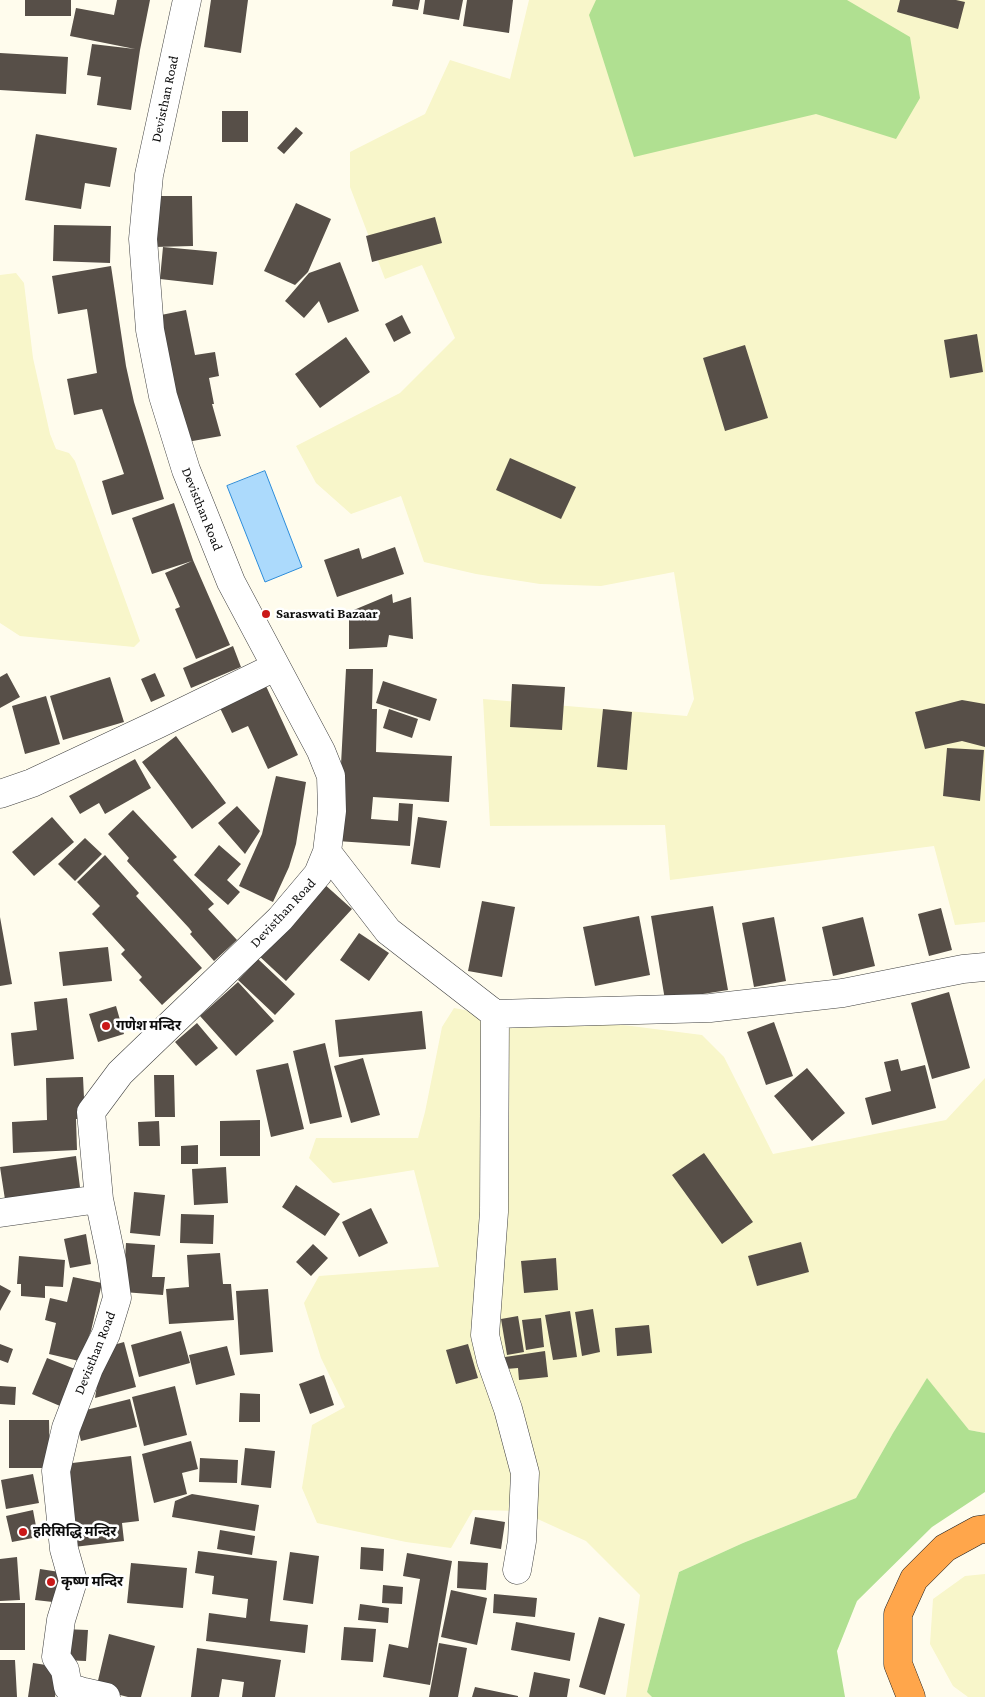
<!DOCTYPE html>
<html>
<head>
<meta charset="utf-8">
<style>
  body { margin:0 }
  canvas { display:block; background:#fffced }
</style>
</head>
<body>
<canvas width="985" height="1697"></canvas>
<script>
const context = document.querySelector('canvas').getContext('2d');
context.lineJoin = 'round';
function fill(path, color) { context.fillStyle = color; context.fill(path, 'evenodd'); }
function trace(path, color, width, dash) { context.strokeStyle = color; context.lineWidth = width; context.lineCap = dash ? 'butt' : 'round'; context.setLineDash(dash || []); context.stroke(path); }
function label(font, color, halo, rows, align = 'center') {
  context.font = font + ' "Crimson Pro","Noto Sans Devanagari",serif'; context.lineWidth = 5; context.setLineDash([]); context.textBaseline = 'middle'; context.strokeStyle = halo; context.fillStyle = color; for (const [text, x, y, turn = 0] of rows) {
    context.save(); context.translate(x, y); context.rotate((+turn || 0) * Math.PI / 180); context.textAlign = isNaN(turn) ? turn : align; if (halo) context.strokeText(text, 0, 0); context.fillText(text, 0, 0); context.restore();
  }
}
fill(new Path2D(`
  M529,0H985V922L955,925L934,846L670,880L665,825L490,826L483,699L687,716L694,699L674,572L601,586L540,584L476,574L424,562L401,496L351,514L316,483L296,446L400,393L455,338L422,265L385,279L350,187V152L425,114L450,60L510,79Z
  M16,273L24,283L33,358L50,434L56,449L69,453L75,461L140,641L134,647L20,636L0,623V275Z
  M454,1008L506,1018L588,1024L623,1025L702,1035L724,1057L773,1154L946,1120L985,1078V1433L969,1430L927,1379L893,1433L856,1498L743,1543L679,1572L647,1692L652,1697H626L640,1595L586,1541L520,1511L473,1510L451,1548L406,1542L317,1523L302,1488L312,1425L345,1407L321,1358L304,1303L319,1276L439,1267L414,1170L333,1183L309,1158L316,1138H418L425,1112L442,1027Z
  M985,1574V1697H968L953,1686L930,1644L933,1599L965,1576Z`), '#f8f6ca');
fill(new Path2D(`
  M596,0H847L910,37L920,98L896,139L816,114L634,157L589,15Z
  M927,1378L969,1430L985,1433V1492L932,1527L857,1601L837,1651L845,1697H652L647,1692L679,1572L743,1543L856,1498L893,1433Z`), '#b0e091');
const water = new Path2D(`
  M265,471L302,567L265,582L227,486Z`);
fill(water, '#acdafc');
trace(water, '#2c8cda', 1);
fill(new Path2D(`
  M25,0H71V16H25Z
  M117,0H150L140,50L131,110L97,105L101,77L87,75L92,44L135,49L70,36L76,8L114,15Z
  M211,0H248L241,53L204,47Z
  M393,0H420L418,10L392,6Z
  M425,0H463L459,20L423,14Z
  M467,0H513L509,33L463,26Z
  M900,0H956L965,2L958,29L897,12Z
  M0,53L68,57L66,94L0,90Z
  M222,111H248V142H222Z
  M296,127L303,133L284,154L277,148Z
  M36,134L117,148L110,187L85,183L81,209L25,200Z
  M154,196H192L193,246L154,247Z
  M296,203L331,219L308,272L295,285L264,271Z
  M435,217L442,243L372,262L366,236Z
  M54,225L111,226L110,263L53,261Z
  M163,247L217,252L213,285L160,279Z
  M340,262L359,311L328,323L319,301L304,318L285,301L309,273Z
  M111,266L126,366L134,402L164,499L112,515L102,481L124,474L102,409L74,415L67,379L97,373L87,309L58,314L52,276Z
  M186,310L195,355L215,352L219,376L209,378L214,404H212L221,436L187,442L156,316Z
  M402,315L411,333L394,342L385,324Z
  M977,334L983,372L950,378L944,340Z
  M346,337L370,372L320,408L295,374Z
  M745,345L768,418L725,431L703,358Z
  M510,458L576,487L561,519L496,490Z
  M174,503L193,560L230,645L196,659L175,609L180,607L165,573L192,561L152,574L132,518Z
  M395,547L404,574L337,597L324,560L359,548L362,559Z
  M392,594L393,603L411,597L413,639L389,635L387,647L349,649V612Z
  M233,646L241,667L191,688L183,668Z
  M346,669H373L372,709H377L376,752L452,756L449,802L373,797L371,819L398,821L399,803L413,804L410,846L337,841Z
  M7,673L20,697L0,708V677Z
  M155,673L165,696L151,702L141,679Z
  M110,677L124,722L63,740L50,696Z
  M383,681L437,699L430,721L376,703Z
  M512,684L565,687L562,730L510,727Z
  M266,686L298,755L268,769L248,726L232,733L220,708Z
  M46,696L60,744L25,754L12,706Z
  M962,700L985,704V747L962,741L925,749L915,712Z
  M389,709L418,719L412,738L383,728Z
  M603,709L632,712L627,770L597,767Z
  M176,736L226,803L192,829L142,762Z
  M947,748L984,750L980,801L943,796Z
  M135,759L151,788L105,814L99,803L80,814L69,796Z
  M276,776L306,782L296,844L289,867L273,902L239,886L262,834Z
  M237,806L260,831L245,854L218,823Z
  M133,810L177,857L173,860L214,904L208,909L237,940L214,961L190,934L192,932L189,928L127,861L129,858L108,834Z
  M52,817L74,842L34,876L12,852Z
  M418,817L447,821L440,868L411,864Z
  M85,838L102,854L75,881L58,864Z
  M219,845L241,864L227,880L240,892L228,905L194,875Z
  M105,855L139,893L136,896L202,968L162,1005L139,980L142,977L121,954L125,950L92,914L100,906L77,882Z
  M323,883L352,909L286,981L258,955Z
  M482,901L515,907L502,977L468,971Z
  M713,906L728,990L665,1000L651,916Z
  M941,908L952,950L929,956L918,914Z
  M639,916L650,975L595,986L583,927Z
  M0,917L12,984L0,986Z
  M774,917L786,981L754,987L742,923Z
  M863,917L875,966L833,976L822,927Z
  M359,933L389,953L369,981L340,960Z
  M108,947L112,981L63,986L59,952Z
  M258,959L295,994L275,1015L238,980Z
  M238,982L274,1021L236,1056L200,1016Z
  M949,992L970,1068L932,1079L911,1003Z
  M67,998L74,1059L14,1066L11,1033L37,1030L34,1002Z
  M116,1006L124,1034L98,1042L89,1014Z
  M422,1011L426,1049L339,1057L335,1020Z
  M774,1022L793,1076L766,1085L747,1032Z
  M197,1023L218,1048L196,1066L175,1042Z
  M325,1043L342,1117L310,1124L293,1051Z
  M363,1058L380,1115L351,1123L334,1066Z
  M898,1059L901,1071L925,1065L936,1108L872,1125L865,1098L891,1091L884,1062Z
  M288,1063L304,1129L271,1137L256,1070Z
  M807,1068L845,1113L812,1141L774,1096Z
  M154,1075H174L175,1117H155Z
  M83,1077L85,1119H76L77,1150L13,1153L12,1122L47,1120L46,1078Z
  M260,1120V1156H220V1121Z
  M159,1121L160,1146H139L138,1122Z
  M198,1145V1164H181V1146Z
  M704,1153L753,1222L722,1244L672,1175Z
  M76,1156L81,1195L6,1206L0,1167Z
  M226,1167L228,1203L194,1205L192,1169Z
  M296,1185L340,1214L325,1236L282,1207Z
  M134,1192L165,1195L160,1236L130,1233Z
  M371,1208L388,1243L359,1257L342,1222Z
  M181,1214L214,1215L213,1244L180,1243Z
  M86,1234L91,1264L70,1268L64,1239Z
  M801,1242L809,1272L757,1286L748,1256Z
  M126,1243L155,1245L152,1277H165L163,1295L123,1292Z
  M313,1244L328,1258L311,1276L296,1262Z
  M220,1253L223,1284H231L234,1320L169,1324L166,1289L189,1287L187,1255Z
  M19,1256L65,1260L63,1287L45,1286V1298L21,1296V1284H17Z
  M556,1258L558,1290L524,1293L521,1261Z
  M73,1277L102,1283L91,1331L79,1361L49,1354L56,1323L45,1320L50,1298L67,1302Z
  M0,1285L11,1291L0,1311Z
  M268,1289L273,1352L240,1355L236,1291Z
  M593,1309L600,1352L582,1356L575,1312Z
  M570,1311L577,1357L553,1360L545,1315Z
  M518,1316L524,1352L507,1355L501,1319Z
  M541,1318L544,1347L526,1350L522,1320Z
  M649,1325L652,1353L617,1356L615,1328Z
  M181,1331L190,1363L139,1377L131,1345Z
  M124,1342L136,1387L95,1398L103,1348Z
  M0,1344L13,1349L8,1363L0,1360Z
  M468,1344L478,1378L456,1384L446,1350Z
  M227,1346L235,1375L196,1385L189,1355Z
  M545,1351L548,1377L519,1380L518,1368L506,1369L505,1357Z
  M47,1358L75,1369L60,1406L32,1394Z
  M324,1375L334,1405L310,1414L299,1384Z
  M0,1386L16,1387L15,1405L0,1404Z
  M175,1386L187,1435L144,1446L132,1397Z
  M240,1393L260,1394V1422H239Z
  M130,1399L137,1427L81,1441L74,1413Z
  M9,1420H49L50,1468H9Z
  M191,1441L198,1469L182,1473L187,1494L154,1503L142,1454Z
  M245,1448L275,1451L271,1488L241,1485Z
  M131,1456L139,1521L122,1523L124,1541L74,1547L64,1464Z
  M200,1458L238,1460L237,1483L199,1482Z
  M33,1474L39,1503L6,1509L1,1480Z
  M192,1494L259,1505L255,1531L172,1517L175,1501Z
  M33,1510L38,1537L12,1542L6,1516Z
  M475,1517L505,1522L501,1549L470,1544Z
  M220,1530L255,1536L252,1555L217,1549Z
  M361,1547L384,1549L383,1571L360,1569Z
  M198,1551L277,1561L270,1621L308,1625L305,1653L206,1641L209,1613L246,1618L248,1599L212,1594L214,1576L195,1573Z
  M290,1552L319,1556L313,1604L283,1600Z
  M407,1553L452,1561L430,1685L383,1677L389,1644L408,1648L420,1579L403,1576Z
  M17,1557L20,1600L0,1601V1559Z
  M458,1561L488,1563L486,1590L457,1588Z
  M131,1563L187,1568L183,1608L127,1603Z
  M40,1569L66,1573L62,1603L35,1600Z
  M383,1585L403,1587L402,1604L382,1603Z
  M451,1590L487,1598L477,1645L441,1637Z
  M494,1594L537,1598L535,1617L493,1613Z
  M0,1603H25V1650H0Z
  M360,1604L389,1608L388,1623L358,1620Z
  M599,1617L625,1624L605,1695L579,1687Z
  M516,1622L575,1633L570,1661L511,1650Z
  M344,1627L376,1629L373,1662L341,1660Z
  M63,1629L88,1630L86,1661L61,1660Z
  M109,1634L155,1646L141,1697H128L96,1689Z
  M439,1643L467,1648L458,1697H429Z
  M197,1648L281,1660L275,1697H242L244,1682L222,1679L219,1697H191Z
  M0,1660H15L17,1697H0Z
  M33,1663L59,1667L55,1697H28Z
  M534,1672L570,1679L567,1697H529Z
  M475,1687L518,1696V1697H472Z`), '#574f48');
const minor = new Path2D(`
  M0,794L32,783L158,724L275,667
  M327,852L388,931L495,1014L710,1008L843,993L963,969L985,967
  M495,1014L494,1212L485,1335L491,1361L508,1409L525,1473L522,1541L517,1570
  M0,1213L99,1199
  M106,1697L84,1692L68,1687L65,1670L56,1657L61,1620L73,1581L64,1549L56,1471L66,1428L89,1368L106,1334L117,1298L112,1261L99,1199L91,1112L120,1073L280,919L318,874L327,852L332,811L331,776L321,751L231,582L186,470L163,396L150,330L143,239L149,175L187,0`);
const highway = new Path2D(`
  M911,1697L898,1664V1614L914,1579L945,1548L978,1530L985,1529`);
trace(minor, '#404040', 29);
trace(highway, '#1e1e1e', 29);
trace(minor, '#fff', 28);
trace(highway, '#ffa64b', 28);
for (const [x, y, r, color] of [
  [266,614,5,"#ca1818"],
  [106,1026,5,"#ca1818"],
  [23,1532,5,"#ca1818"],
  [51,1582,5,"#ca1818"]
]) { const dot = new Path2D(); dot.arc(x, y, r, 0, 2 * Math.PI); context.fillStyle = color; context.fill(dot); trace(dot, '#fff', 2); }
label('14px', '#0d0d0d', '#fff', [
  ["Devisthan Road",165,99,-78],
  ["Devisthan Road",202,509,68],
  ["Devisthan Road",283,913,-47],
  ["Devisthan Road",95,1353,-68]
]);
label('bold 14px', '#0d0d0d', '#fff', [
  ["Saraswati Bazaar",276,614],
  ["गणेश मन्दिर",116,1026],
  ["हरिसिद्धि मन्दिर",33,1532],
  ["कृष्ण मन्दिर",61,1582]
], 'left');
</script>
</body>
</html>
